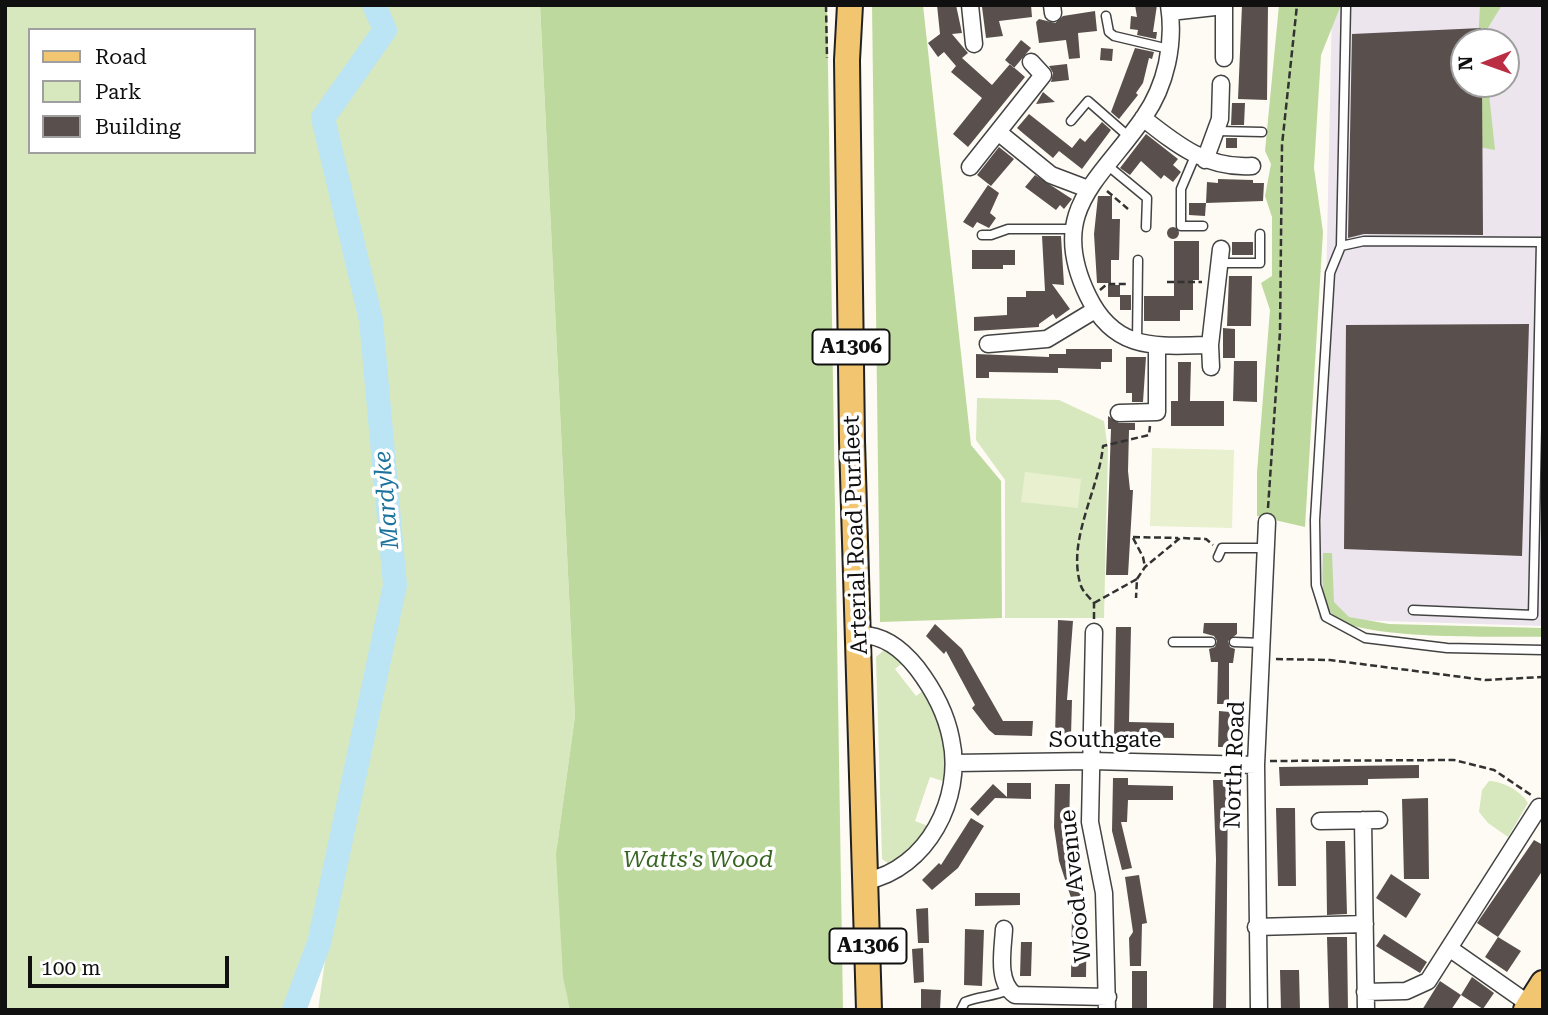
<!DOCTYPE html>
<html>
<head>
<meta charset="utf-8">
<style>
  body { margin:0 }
  #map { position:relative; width:1548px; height:1015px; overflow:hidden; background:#fefbf4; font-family:"Roboto Serif",serif }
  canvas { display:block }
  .frame { position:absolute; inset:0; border:7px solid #101010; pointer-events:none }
  .legend { position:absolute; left:28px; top:28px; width:228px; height:126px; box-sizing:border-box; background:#fff; border:2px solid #9f9f9f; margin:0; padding:9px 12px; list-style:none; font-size:21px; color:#101010 }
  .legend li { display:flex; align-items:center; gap:14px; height:35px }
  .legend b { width:35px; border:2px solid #9f9f9f }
  .north { position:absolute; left:1450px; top:28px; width:70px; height:70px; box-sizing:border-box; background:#fff; border:2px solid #9f9f9f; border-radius:50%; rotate:269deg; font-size:19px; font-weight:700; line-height:28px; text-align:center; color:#101010 }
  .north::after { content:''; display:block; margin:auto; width:24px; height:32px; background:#bb2d43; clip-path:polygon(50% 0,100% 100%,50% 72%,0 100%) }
  .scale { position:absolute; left:28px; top:956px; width:201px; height:32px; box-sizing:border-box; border:4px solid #101010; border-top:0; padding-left:9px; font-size:21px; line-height:24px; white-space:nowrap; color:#101010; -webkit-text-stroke:5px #fff; paint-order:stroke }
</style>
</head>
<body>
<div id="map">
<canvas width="1548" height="1015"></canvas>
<div class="frame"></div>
<ul class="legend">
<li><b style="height:9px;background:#f2c570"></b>Road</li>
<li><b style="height:19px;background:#d8e8be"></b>Park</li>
<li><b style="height:19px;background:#59504d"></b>Building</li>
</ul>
<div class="north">N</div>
<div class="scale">100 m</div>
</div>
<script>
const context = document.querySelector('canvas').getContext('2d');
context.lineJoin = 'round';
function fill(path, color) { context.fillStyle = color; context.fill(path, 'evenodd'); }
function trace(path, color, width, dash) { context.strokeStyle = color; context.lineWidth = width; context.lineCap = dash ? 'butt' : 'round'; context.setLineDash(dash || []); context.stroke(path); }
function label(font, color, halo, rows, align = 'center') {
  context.font = font + ' "Roboto Serif",serif'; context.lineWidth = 7; context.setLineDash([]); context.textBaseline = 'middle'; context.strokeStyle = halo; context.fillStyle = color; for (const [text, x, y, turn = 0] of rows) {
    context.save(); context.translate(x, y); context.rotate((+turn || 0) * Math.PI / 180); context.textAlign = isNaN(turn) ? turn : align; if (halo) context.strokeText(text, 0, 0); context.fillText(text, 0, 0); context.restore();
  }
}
fill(new Path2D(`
  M1332,5H1543V626L1319,619ZM1464,42H1506V84H1464Z`), '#ece5ee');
fill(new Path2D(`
  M5,5H540L575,716L557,847L843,1010H318L331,919L314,921L284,1010H5ZM30,30H254V152H30Z
  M977,398L1059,400L1104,421L1108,450L1104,618H1005V480L976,440Z
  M884,650L891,651L904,662L895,669L916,696L928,687L945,723L946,782L930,777L915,821L928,826L901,859L889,864L882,859L876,657Z
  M1489,781C1502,781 1521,791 1528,803L1508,837L1488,823L1479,812L1482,790Z`), '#d8e8be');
fill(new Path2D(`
  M540,5H827L843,1010H570L563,977L556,854L575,716Z
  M872,5H923L971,445L1001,481L1002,618L880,622Z
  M1279,5H1341L1321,55L1314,168L1323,232L1305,527L1257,516V472L1270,310L1261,283L1272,276V217L1265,196L1271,164L1265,151Z
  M1480,5H1502L1483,36L1484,42H1478Z
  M1476,84H1488L1495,150L1473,146Z
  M1323,553H1332L1334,602L1349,617L1389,624L1543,628V637C1504,636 1357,641 1334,616C1319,600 1323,574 1323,553Z`), '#bed99e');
fill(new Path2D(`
  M1152,448L1234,450L1232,528L1150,526Z
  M1025,472L1081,479L1078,508L1021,502Z`), '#e8f0cf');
trace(new Path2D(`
  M294,1010L319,943L395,585L371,320L323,118L385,30L374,5`), '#bbe4f4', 24);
fill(new Path2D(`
  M937,5H956L962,33L952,34L968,53L962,58L992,85L1010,64L1025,77L968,147L953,134L982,98L951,72L956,66L944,52L938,57L928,43L940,34Z
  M991,5H1031L1032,17L999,21L1003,36L986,38L982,7Z
  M1135,5H1157L1153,32H1157L1156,39L1137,35L1138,30L1130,29L1131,16L1137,17Z
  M1242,5H1268L1267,100L1238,99Z
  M1095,11L1097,31L1078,33L1080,58L1069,59L1066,40L1039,43L1036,22L1039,19L1055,23L1063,16Z
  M1481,28V42H1464V84H1482L1483,235L1364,234L1348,238L1352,34Z
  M1021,40L1031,48L1014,68L1005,60Z
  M1101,48L1113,49L1112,61L1100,60Z
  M1135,48L1154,52L1152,59L1149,58L1143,83L1136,93L1138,95L1119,119L1111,112Z
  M1067,64L1069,80L1051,82L1053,73L1049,66Z
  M1043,92L1055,102L1036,104Z
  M1232,103H1245L1244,125H1231Z
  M1029,114L1072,148L1080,138L1085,142L1102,122L1111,130L1082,169L1059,151L1053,158L1024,134L1017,128Z
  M1146,134L1178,159L1173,165L1181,172L1173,182L1164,175L1161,179L1141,161L1130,175L1120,168Z
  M1226,138H1237V148H1226Z
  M999,147L1014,159L991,186L977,175Z
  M1035,175L1072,199L1064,209L1060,205L1056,210L1025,187Z
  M1218,179L1253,180V183H1264L1263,201L1206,203L1207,182L1218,183Z
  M988,185L999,193L990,213L996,218L989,228L977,222L973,228L963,222Z
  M1098,196H1112V219H1120L1119,260H1111V283H1097L1094,234Z
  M1189,203H1206L1205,216L1189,215Z
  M1167 233a6 6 0 1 1 12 0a6 6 0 1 1-12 0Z
  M1042,236H1061L1064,285L1052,284L1070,309L1056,319L1053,314L1039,324V327L974,331V317L1007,315V297H1026V291H1045Z
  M1174,241H1199V280H1193V310H1180V321H1144V296H1174Z
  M1232,242H1253V255H1232Z
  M972,250H1015V265H1003V269H972Z
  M1229,276H1252L1251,326H1227Z
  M1108,285H1120V297H1108Z
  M1120,295H1131V310H1120Z
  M1529,324L1522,556L1344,549L1346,325Z
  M1223,328L1235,329V358H1223Z
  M1066,349H1112V362H1101V369L1058,368V373L989,372V378H976V354L1049,357V354H1066Z
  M1126,357H1146L1143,402H1132V393H1126Z
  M1234,361H1257V402L1233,401Z
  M1178,362H1191L1190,401H1224V426H1171V401H1178Z
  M1108,416L1119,423H1135V430H1129L1128,471L1130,490H1133L1128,575H1106L1111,429H1108Z
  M1058,620L1073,621L1067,700H1072L1071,736H1055Z
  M1204,623H1237V634L1228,641L1230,647L1235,649L1233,663H1229V704H1217L1218,662H1211L1209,649L1215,647L1217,641L1214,636L1203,633Z
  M935,624L962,649L1003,721H1033L1032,736L995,735L989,730L972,708L975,705L946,651L944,654L926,636Z
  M1116,627H1131L1129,722L1174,723V738L1114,737Z
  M1219,711L1230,712L1229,747H1218Z
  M1419,765V778L1368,779V785L1280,786L1279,767Z
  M1113,778H1128V785L1173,786V800H1128L1127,822H1121L1132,868L1122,870L1112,831Z
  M1213,780H1228L1226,1009H1213L1216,859Z
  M1007,783H1031V799L995,798L978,816L970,809L993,784L1007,797Z
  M1055,784H1070L1069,832L1075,869L1087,908L1086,977H1071L1072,910H1075L1059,861L1054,827Z
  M1428,798L1429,879H1404L1402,799Z
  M1276,808H1295L1296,886H1278Z
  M971,818L984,826L958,868L932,890L922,880L939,863L941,865Z
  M1534,840L1543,845V870L1498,937L1477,923Z
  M1326,841H1345L1347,914L1327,915Z
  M1391,874L1421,894L1406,918L1376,898Z
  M1139,875L1147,923L1142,924L1141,966H1130L1129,938L1133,932L1125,877Z
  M975,893H1020V905L975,906Z
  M928,908L929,943H918L916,909Z
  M965,929L984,930L982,986L964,985Z
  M1384,934L1427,962L1420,973L1376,946Z
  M1327,937H1347L1348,1010H1329Z
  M1498,937L1521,951L1507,972L1485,957Z
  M1021,942H1032L1031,976H1020Z
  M923,948L924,982L914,983L912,949Z
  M1280,970H1299L1300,1010H1281Z
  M1132,971H1147V1010H1132Z
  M1472,977L1494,993L1483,1009L1461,995Z
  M1440,981L1461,995L1451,1010H1422Z
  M921,989L941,990L940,1010H921Z`), '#59504d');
const service = new Path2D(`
  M1106,16L1109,32L1114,36L1169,49
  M1071,121L1088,101L1128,136
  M1217,131L1262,132
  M1195,156L1181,189V226H1203
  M1107,165L1147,198L1146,227
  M982,235H991L1008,229H1073
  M1341,246L1346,5
  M1221,263H1260V234
  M1137,343L1138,260
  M1218,557L1222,548H1266
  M1413,610L1533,615L1541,242L1364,241L1341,246L1330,273L1315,520L1316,585L1326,617L1365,638L1447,648L1543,650
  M1173,642H1211
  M1234,642L1263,643
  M961,1010L965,1002C979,996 993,997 1008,990`);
const minor = new Path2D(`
  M970,5L974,44
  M1052,5L1053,13
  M1169,5C1175,44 1166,85 1144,117C1101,180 1046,210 1088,296C1115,352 1156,346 1210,345L1221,249
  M1224,5V58
  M1170,12L1224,6
  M1143,118C1177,145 1207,169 1252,166
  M998,132L1051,175L1088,189
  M1205,160L1220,119L1221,84
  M970,167L1043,75L1031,62
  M988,344L1047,339L1095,310
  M1210,345L1211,367
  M1119,413L1157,412V346
  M1094,632L1090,822L1104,893L1107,1010
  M859,635C883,634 902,649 917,668C933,689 946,713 951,739C964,798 927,869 866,881
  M954,763L1091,761L1256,765
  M1363,820L1366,1010
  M1320,821L1379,820
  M1256,927L1365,924
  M1004,929C1003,949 996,982 1015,995L1108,997
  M1449,948L1529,1004
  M1365,992L1406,991L1428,981L1539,807
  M1259,1010L1256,765L1267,522`);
const primary = new Path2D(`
  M850,5L847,60L852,441L869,1010
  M1526,1010L1543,983`);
trace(service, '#434343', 11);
trace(minor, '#434343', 19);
trace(primary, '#212121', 28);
trace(new Path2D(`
  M826,5L827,58
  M1107,191L1128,209
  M1167,282H1202
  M1100,290L1107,284H1128
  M1268,508L1280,332L1282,145L1297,5
  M1133,537L1178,538
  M1133,538L1143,557L1145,567
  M1137,579L1145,567L1180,538L1206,539L1213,545
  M1094,603L1137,579L1136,598
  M1094,619V603C1090,598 1083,592 1081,586C1066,541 1099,490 1103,446L1149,435L1150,426
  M1276,659L1330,660L1485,680L1543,677
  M1270,761L1454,760L1494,770L1531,795`), '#323232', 2.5, [7, 3.5]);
trace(service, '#fff', 8);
trace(minor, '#fff', 16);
trace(primary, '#f2c570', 24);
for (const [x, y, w] of [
  [851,347,77],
  [868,946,77]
]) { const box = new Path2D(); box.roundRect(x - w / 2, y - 17.5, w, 35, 5); context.fillStyle = '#fff'; context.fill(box); trace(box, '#101010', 2); }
label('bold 21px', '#101010', null, [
  ["A1306",851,347],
  ["A1306",868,946]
]);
label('23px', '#101010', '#fff', [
  ["Arterial Road Purfleet",856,535,-92],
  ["Southgate",1105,740],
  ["North Road",1235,765,-88],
  ["Wood Avenue",1076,886,-96]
]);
label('italic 23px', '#376622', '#fff', [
  ["Watts's Wood",698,860]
]);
label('italic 24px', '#1e739e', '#fff', [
  ["Mardyke",387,500,-95]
]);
</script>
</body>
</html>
